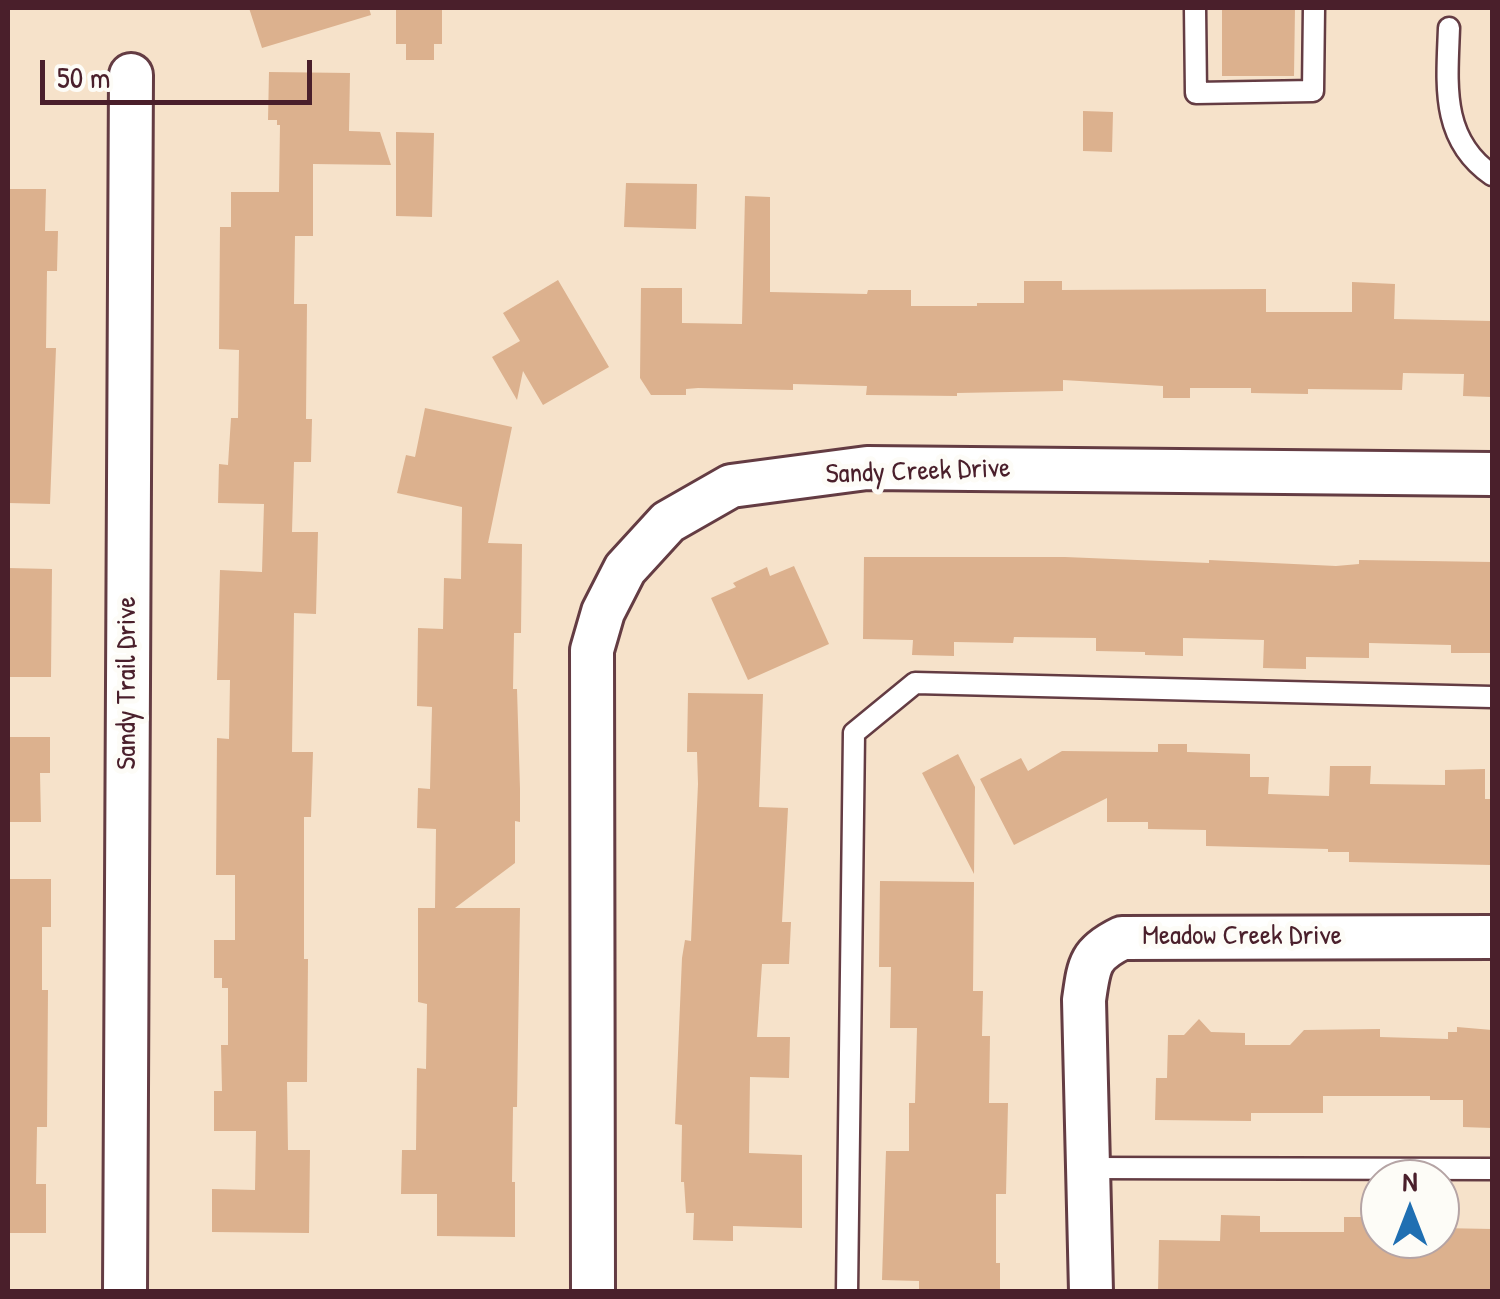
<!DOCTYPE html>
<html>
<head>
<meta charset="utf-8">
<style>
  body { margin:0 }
  #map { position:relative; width:1500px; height:1299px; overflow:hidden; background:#f6e2ca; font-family:"Patrick Hand",sans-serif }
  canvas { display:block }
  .frame { position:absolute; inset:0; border:10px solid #4a1f2b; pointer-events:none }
  .north { position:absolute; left:1360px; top:1159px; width:100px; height:100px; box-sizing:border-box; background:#fdfcf7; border:2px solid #b5a4a5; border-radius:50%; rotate:0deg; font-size:28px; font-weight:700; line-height:40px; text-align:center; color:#4a1f2b }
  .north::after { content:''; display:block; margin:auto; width:35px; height:45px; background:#1f6fb2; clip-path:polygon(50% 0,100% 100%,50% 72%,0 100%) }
  .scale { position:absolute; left:40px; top:60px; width:272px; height:45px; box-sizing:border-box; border:5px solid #4a1f2b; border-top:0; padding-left:12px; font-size:30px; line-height:35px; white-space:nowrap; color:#4a1f2b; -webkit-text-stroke:8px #fdfcf7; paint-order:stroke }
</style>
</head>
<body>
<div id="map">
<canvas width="1500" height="1299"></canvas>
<div class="frame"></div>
<div class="north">N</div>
<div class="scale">50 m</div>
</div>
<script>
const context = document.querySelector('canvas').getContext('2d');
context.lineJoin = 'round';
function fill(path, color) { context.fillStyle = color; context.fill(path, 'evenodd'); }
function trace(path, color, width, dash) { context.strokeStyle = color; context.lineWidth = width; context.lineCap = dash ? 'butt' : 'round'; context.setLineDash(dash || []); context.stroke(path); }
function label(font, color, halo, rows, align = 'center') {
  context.font = font + ' "Patrick Hand",sans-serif'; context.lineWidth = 10; context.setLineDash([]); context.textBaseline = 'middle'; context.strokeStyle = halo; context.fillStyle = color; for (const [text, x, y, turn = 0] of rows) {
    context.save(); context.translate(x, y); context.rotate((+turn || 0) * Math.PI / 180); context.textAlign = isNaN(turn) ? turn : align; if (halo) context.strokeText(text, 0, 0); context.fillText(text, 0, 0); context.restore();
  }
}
fill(new Path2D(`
  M249,8H369L371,15L262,48Z
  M396,8H442V44H434V60H406V44H396Z
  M1222,8H1295L1294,76H1222Z
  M269,72L350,73L349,131L380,132L391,165L313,164V236H295L294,304H307L306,419H312L311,462H294L292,532H318L316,614L294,613L292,752H313L311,817H304V959H308L307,1082H287L288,1150H310L309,1233L212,1232V1189L255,1190L256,1131H214V1091H222L221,1045H228V988H222V978H214V940H235V875H216L217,738L229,739L230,680H217L220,570L262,572L264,504L218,503L219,464L228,465L231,418H238L239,350L219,349L220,227H231V192H279L280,125H277V120H268Z
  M1083,111L1113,112L1112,152L1083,151Z
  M396,132L434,133L432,217L396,216Z
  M626,183L697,184L696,229L624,227Z
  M8,189H46L45,231H58L57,271H47L46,348H56L50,504L8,503Z
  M745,196L770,197V292L867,294L868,290H911V306H977V303H1024V281H1062V290L1266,289V312H1352V282L1395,284L1394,319L1492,321V397L1463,396L1464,374L1403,373L1402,390L1308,389V394L1251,393V388H1190V398H1163V386L1063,380V391L957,393V396L866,395L867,386L793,384V390L698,388L686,389V395H651L640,378L641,288H682V323L742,324Z
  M558,280L609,367L543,405L523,371L517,400L492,357L520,341L503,313Z
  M425,408L512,427L488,543L522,544L521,633H514L513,689H517L520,789V822L515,821V863L455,908H520L517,1107H513L512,1182H515V1237L437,1236V1194H401L402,1150H416L417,1068L426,1069L427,1004L418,1002V908H435L436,829L417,828L418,788L430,789L432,707L417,706L418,628L443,629L444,578L461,579L462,507L397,493L406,455L415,457Z
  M864,557H1065L1209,563V560L1336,566L1359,564V560L1492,562V653H1451V645L1369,643V658L1306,657V669L1263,668L1264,640L1183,638V656L1145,655V652L1096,651V638L1014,637L1013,643L954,642V656L912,655L913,640L863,639Z
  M794,566L829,644L748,680L711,598L736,587L733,583L767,567L770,576Z
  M8,568L52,569L51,677H8Z
  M688,693L763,694L759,807L788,808L782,922H791L789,964H762L757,1037H790L789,1078L750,1077L749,1153L802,1155V1228L733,1226V1241L693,1240L694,1213H686L684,1182H681L682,1125L675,1124L682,958L685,940L691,941L698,784L697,752H687Z
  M8,737H50V773H40L41,822H8Z
  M1158,744H1187V752L1250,754V777H1269L1268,794L1329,796L1330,766H1371L1370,784L1445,785V770L1485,769V799H1492V865L1349,862V852H1328V849L1206,846V830L1148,829V822H1107V798L1014,845L980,779L1021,758L1028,771L1062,751L1158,752Z
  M958,754L975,787L974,874L922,773Z
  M8,879H51V927H42V990H48L47,1127H37L36,1184H46V1233H8Z
  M880,881L974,882L973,991H983L982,1036H990L989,1103H1008L1006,1194H996V1263H1000V1292H919V1281L882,1280L886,1151H909V1103H915L917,1028H890L891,967H879Z
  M1199,1019L1211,1032L1245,1033V1045H1290L1304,1030L1380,1029V1037L1448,1039V1032H1457V1027L1492,1030V1128L1463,1127V1100H1430V1096H1323V1113H1251V1121L1155,1120L1156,1078H1167L1168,1035H1184Z
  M1221,1215L1260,1216V1232H1344V1217H1380V1239H1440V1228L1492,1229V1292H1158L1159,1240L1220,1241Z`), '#dcb18e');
const service = new Path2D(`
  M1195,8L1196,93L1313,91L1314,8
  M1449,28C1447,84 1440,139 1492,175
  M1088,1168L1492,1169
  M847,1292L854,733L915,683L1492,697`);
const minor = new Path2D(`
  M125,1292L131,75
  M593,1292L592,650L603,612L625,569L668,522L731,486L867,468L1492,474
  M1091,1292L1084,1000C1089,965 1089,954 1122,938L1492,937`);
trace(service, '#643c43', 25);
trace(minor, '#643c43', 48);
trace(service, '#fff', 20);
trace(minor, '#fff', 42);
label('28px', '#4a1f2b', '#fdfcf7', [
  ["Sandy Creek Drive",918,472,-2],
  ["Sandy Trail Drive",128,683,-90],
  ["Meadow Creek Drive",1242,937]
]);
</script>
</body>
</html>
